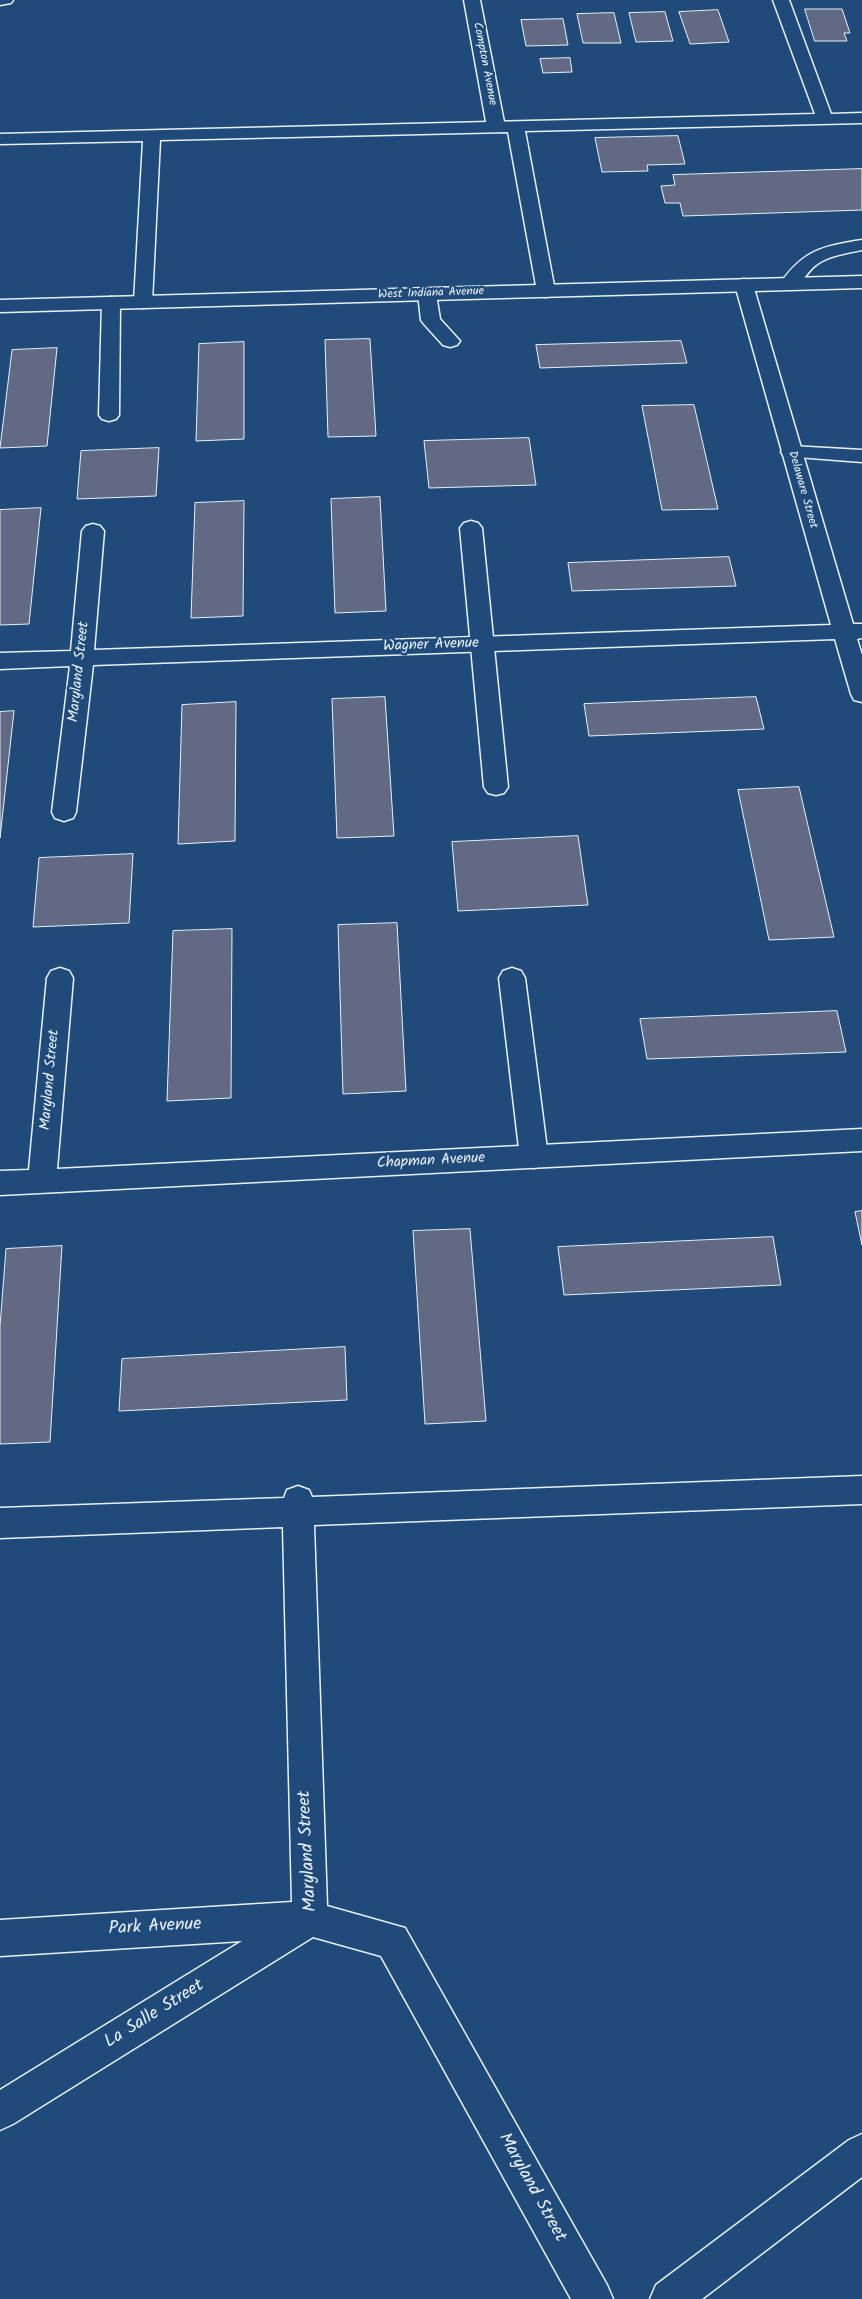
<!DOCTYPE html>
<html>
<head>
<meta charset="utf-8">
<style>
  body { margin:0 }
  canvas { display:block; background:#1f4a7a }
</style>
</head>
<body>
<canvas width="862" height="2299"></canvas>
<script>
const context = document.querySelector('canvas').getContext('2d');
context.lineJoin = 'round';
function fill(path, color) { context.fillStyle = color; context.fill(path, 'evenodd'); }
function trace(path, color, width, dash) { context.strokeStyle = color; context.lineWidth = width; context.lineCap = dash ? 'butt' : 'round'; context.setLineDash(dash || []); context.stroke(path); }
function label(font, color, halo, rows, align = 'center') {
  context.font = font + ' Kalam,sans-serif'; context.lineWidth = 5; context.setLineDash([]); context.textBaseline = 'middle'; context.strokeStyle = halo; context.fillStyle = color; for (const [text, x, y, turn = 0] of rows) {
    context.save(); context.translate(x, y); context.rotate((+turn || 0) * Math.PI / 180); context.textAlign = isNaN(turn) ? turn : align; if (halo) context.strokeText(text, 0, 0); context.fillText(text, 0, 0); context.restore();
  }
}
const building = new Path2D(`
  M805,9H842L850,33H844L847,41H815Z
  M718,10L729,42L690,44L679,12Z
  M665,12L673,41L636,42L629,13Z
  M614,13L621,43H583L577,14Z
  M563,19L568,45L526,46L521,20Z
  M570,58L572,72L543,73L540,59Z
  M678,136L685,164L647,165L648,171L602,172L595,138Z
  M862,169V210L683,216L680,203H665L661,186L675,185L673,175Z
  M370,339L376,436L328,437L325,340Z
  M681,341L687,363L540,368L536,345Z
  M244,342V439L196,441L199,344Z
  M57,348L47,446L0,448L12,350Z
  M694,405L718,509L662,510L642,406Z
  M529,438L536,485L429,488L424,441Z
  M159,448L156,496L77,499L81,451Z
  M380,497L386,611L335,613L331,499Z
  M244,501L243,616L191,618L195,503Z
  M41,508L29,624L0,625V510Z
  M729,557L736,586L572,591L568,563Z
  M385,697L394,836L337,838L332,699Z
  M756,697L764,729L589,736L584,704Z
  M236,702L235,841L178,844L182,705Z
  M14,711L0,838V712Z
  M799,787L834,937L769,940L738,790Z
  M578,836L588,905L458,911L452,842Z
  M133,854L129,923L33,927L39,858Z
  M397,923L406,1091L343,1094L338,925Z
  M232,929L231,1098L167,1101L173,931Z
  M837,1011L846,1052L647,1059L640,1019Z
  M862,1211V1245L855,1212Z
  M470,1229L486,1421L425,1424L413,1231Z
  M773,1237L781,1285L564,1295L558,1247Z
  M62,1246L50,1442L0,1444V1326L6,1249Z
  M345,1347L347,1400L119,1411L122,1359Z`);
fill(building, '#616984');
trace(building, '#e8f1f8', 1);
const service = new Path2D(`
  M773,0H789L831,114L862,113V123L525,131L555,291L553,295L546,297L539,295L537,291L508,132L160,140L152,302L150,306L143,308L136,306L134,302L143,141L0,144V134L815,114Z
  M862,240V250C848,253 827,256 816,265C804,274 800,292 782,288L780,284C803,250 823,246 862,240Z
  M427,288L434,290L436,294L440,319L460,341L457,345L450,347L443,345L424,324L421,320L418,294L420,290Z
  M791,446L862,450V462L784,456L781,452L784,448Z
  M471,521L478,523L482,528L508,787L504,793L496,795L488,793L484,787L460,528L464,523Z
  M512,968L521,971L525,978L548,1157L544,1165L534,1168L524,1165L520,1157L499,978L503,971Z
  M862,2134V2177L702,2299H650L656,2285L849,2140Z`);
const minor = new Path2D(`
  M0,0H13L11,3L0,5Z
  M464,0H480L505,127L502,131H490L487,127Z
  M744,279L751,281L753,285L853,624H862V638L857,639L862,655V702L854,700L851,694L835,639L93,665L76,812L73,818L64,821L55,818L52,812L70,666L0,669V653L71,651L82,531L86,526L93,524L100,526L104,531L94,650L831,625L735,285L737,281Z
  M111,297L118,299L120,303L119,415L116,419L109,421L102,419L99,415L102,303L104,299Z
  M60,968L69,971L73,978L57,1169L862,1129V1151L0,1195V1171L29,1170L47,978L51,971Z
  M862,1476V1504L314,1525L327,1906L405,1928L607,2285L613,2299H571L381,1956L313,1937L13,2124L0,2130V2090L242,1941L0,1956V1920L292,1902L283,1527L0,1538V1508L284,1498L287,1490L298,1486L309,1490L312,1497Z`);
const tertiary = new Path2D(`
  M862,276V288L0,312V300Z`);
trace(service, '#e8f1f8', 3);
trace(minor, '#e8f1f8', 3);
trace(tertiary, '#e8f1f8', 3);
fill(service, '#1f4a7a');
fill(minor, '#1f4a7a');
fill(tertiary, '#1f4a7a');
label('12px', '#e8f1f8', '#1f4a7a', [
  ["Compton Avenue",484,64,79],
  ["West Indiana Avenue",431,294,-2],
  ["Delaware Street",802,490,74]
]);
label('15px', '#e8f1f8', '#1f4a7a', [
  ["Wagner Avenue",431,646,-2],
  ["Maryland Street",80,672,-84],
  ["Maryland Street",51,1080,-85],
  ["Chapman Avenue",431,1162,-3]
]);
label('18px', '#e8f1f8', '#1f4a7a', [
  ["Maryland Street",309,1851,-93],
  ["Park Avenue",155,1928,-3],
  ["La Salle Street",155,2015,-32],
  ["Maryland Street",531,2188,61]
]);
</script>
</body>
</html>
